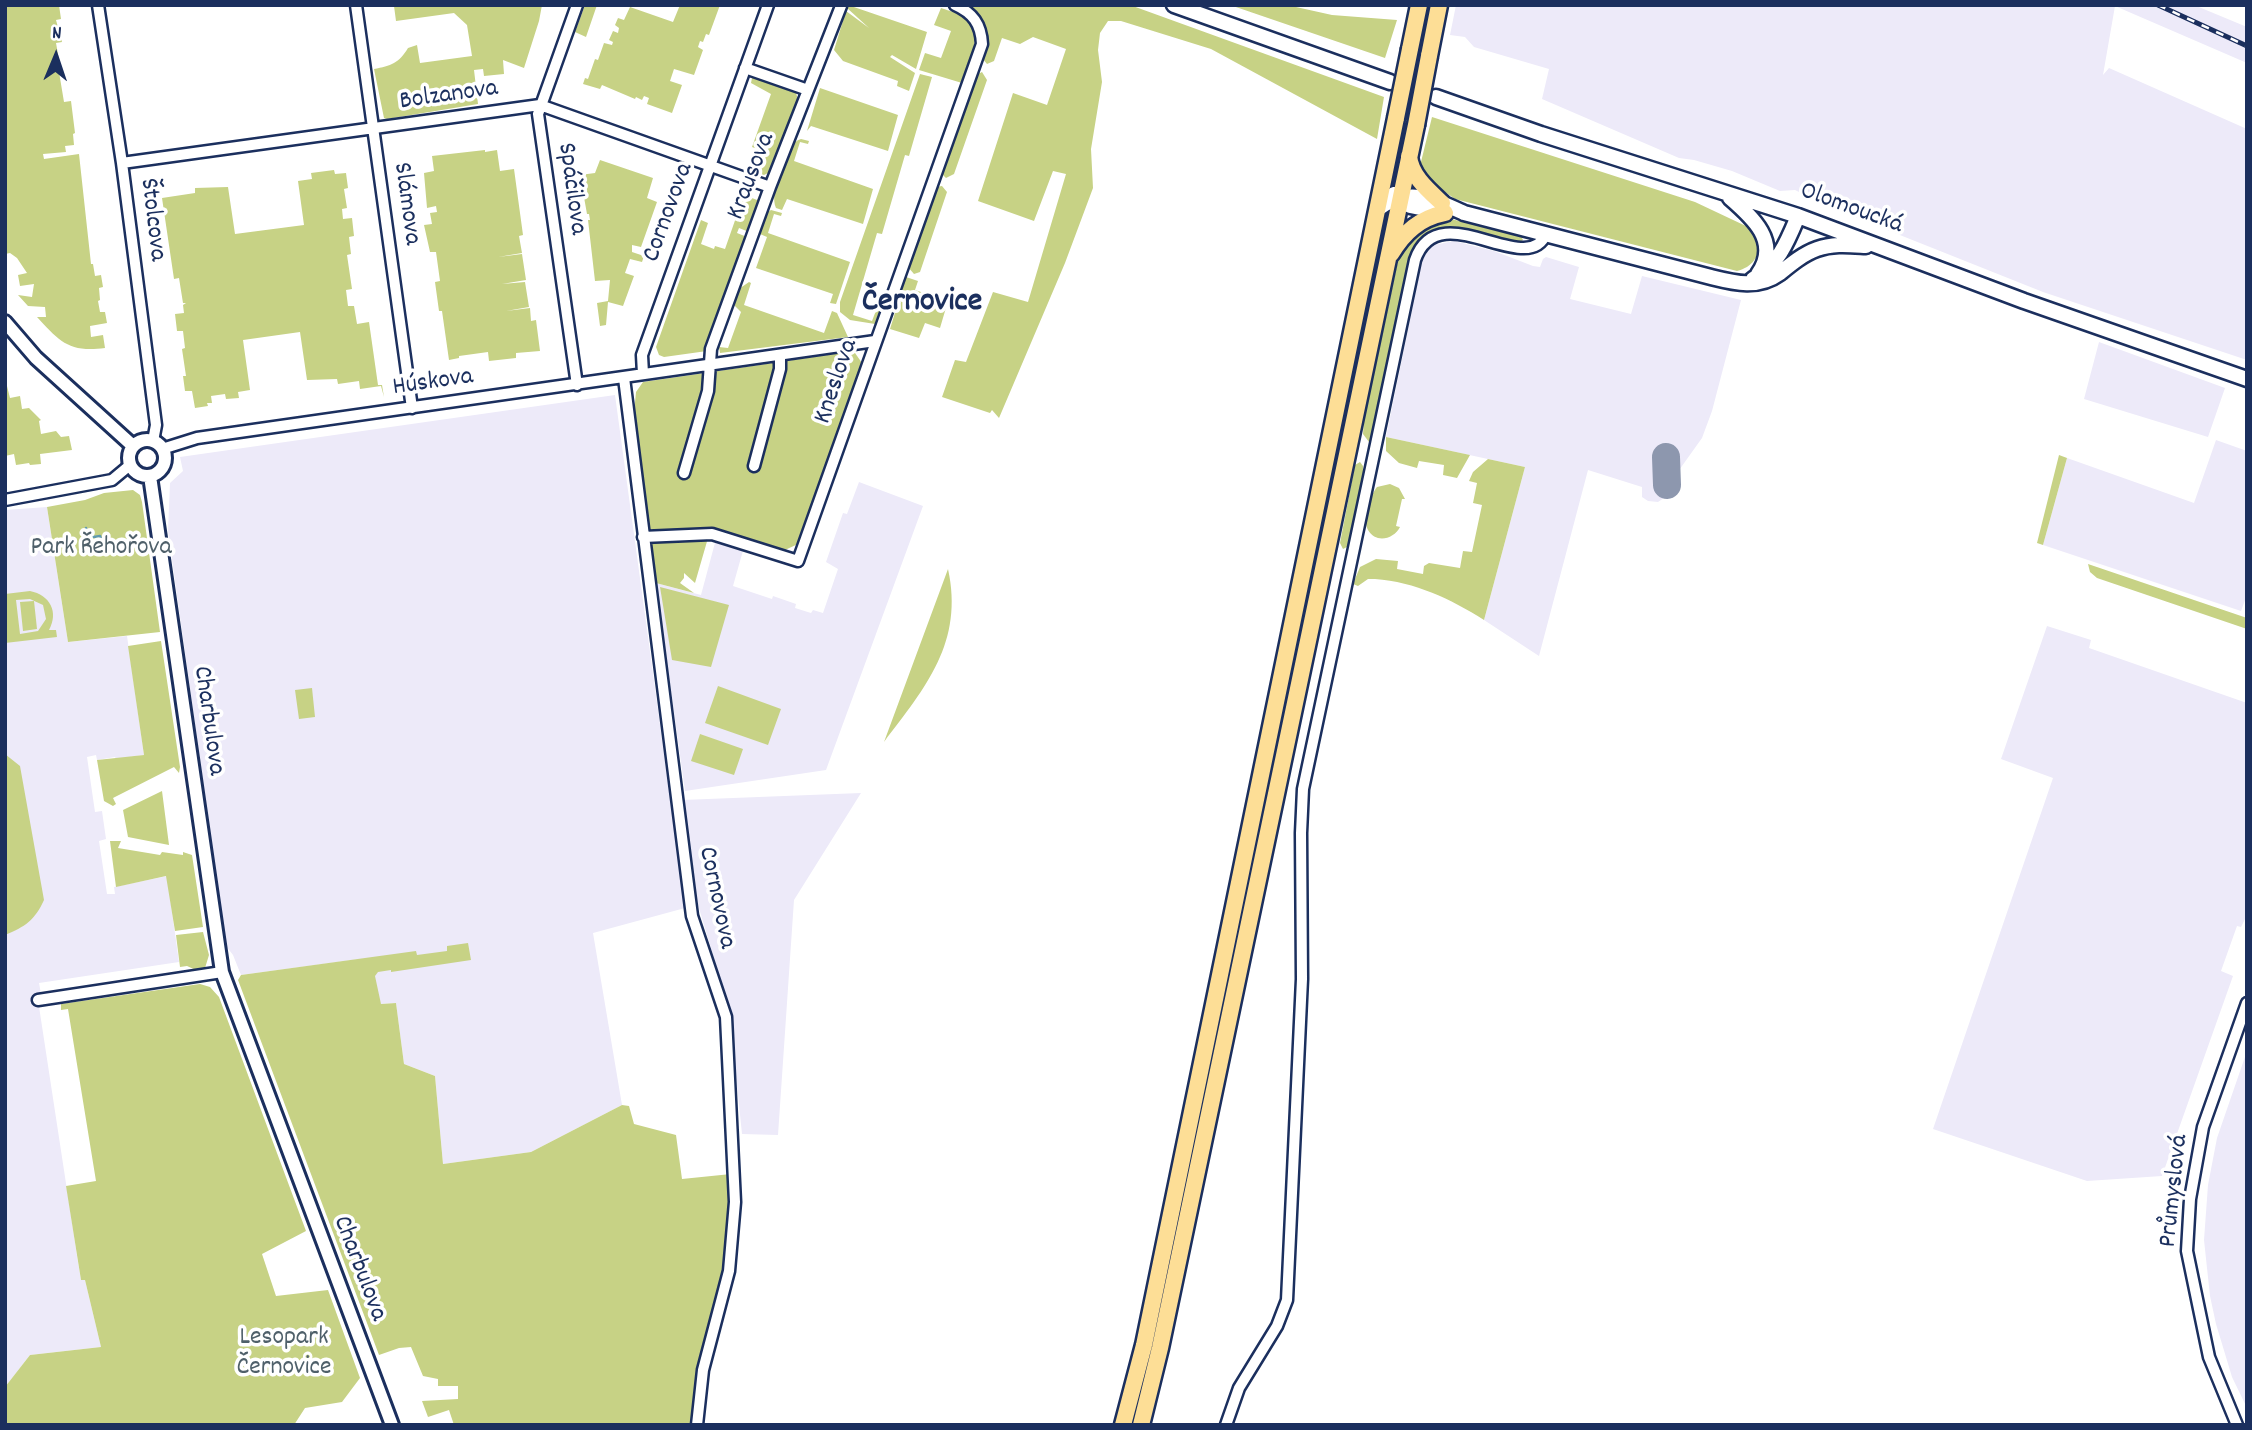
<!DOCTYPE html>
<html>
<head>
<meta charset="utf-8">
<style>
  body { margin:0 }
  #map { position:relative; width:2252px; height:1430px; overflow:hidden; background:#fff; font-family:Dekko,sans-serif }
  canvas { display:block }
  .frame { position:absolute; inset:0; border:7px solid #1b2f5e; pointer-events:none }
  .north { position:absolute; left:21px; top:21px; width:70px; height:70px; -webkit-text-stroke:5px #fff; paint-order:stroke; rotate:2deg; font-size:19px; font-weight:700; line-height:28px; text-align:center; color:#1b2f5e }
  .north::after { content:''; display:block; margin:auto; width:24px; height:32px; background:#1b2f5e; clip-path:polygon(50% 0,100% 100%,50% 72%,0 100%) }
</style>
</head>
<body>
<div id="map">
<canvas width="2252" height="1430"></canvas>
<div class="frame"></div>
<div class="north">N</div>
</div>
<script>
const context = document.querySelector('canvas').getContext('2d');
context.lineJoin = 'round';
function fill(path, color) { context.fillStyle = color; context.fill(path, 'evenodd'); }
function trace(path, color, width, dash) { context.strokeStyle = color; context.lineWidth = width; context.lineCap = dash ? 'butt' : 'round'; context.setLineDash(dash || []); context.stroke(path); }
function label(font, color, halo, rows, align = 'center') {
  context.font = font + ' Dekko,sans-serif'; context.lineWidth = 7; context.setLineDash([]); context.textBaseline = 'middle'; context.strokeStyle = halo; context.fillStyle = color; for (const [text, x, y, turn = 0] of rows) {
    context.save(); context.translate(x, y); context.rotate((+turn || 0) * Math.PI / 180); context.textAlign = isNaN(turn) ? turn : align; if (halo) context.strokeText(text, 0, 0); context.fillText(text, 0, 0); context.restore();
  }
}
fill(new Path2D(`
  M1456,5H2194L2247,27V63L2115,6L2103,75L2109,68L2247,129V360L2043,292L1827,206L1795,190L1780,191L1732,171L1694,160L1679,158L1542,99L1549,69L1474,47L1465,37L1450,35Z
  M1454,241L1494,251L1533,266L1540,267L1543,259L1546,257L1579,267L1570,299L1631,314L1642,276L1741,300L1712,411L1702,438L1677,473L1664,498L1658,502L1648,501L1642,497V487L1588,470L1539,656L1484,620L1525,467L1386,437L1422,261L1429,249L1434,245Z
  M2099,342L2225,388L2208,437L2084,399Z
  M615,395L685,908L593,933L622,1105L531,1152L443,1164L435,1076L404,1064L396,1003L381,1004L360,959L241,975L233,955L226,946L168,531L170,483L183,471L180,457Z
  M2216,440L2247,451V595L2241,611L2043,545L2067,458L2194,503Z
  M859,482L923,506L826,770L685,791L656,583L701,595L716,539L744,547L733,586L772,599L773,596L796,604L795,608L811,613L813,610L823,613L838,569L826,562L843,513L847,514Z
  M47,507L68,642L127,636L144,755L116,759L115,757L97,760L96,755L87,757L95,812L102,811L106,839L99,841L107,894H115L114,887L167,876L179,962L39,983L41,994L37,995L38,1000L78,1262L81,1280H85L101,1347L30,1355L5,1387V510Z
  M2047,626L2091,640L2089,648L2247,703V915L2241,927L2237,926L2221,971L2233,976L2162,1176L2087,1181L1933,1129L2053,778L2001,759Z
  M861,793L794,900L778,1135L742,1134L729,1008L698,905L682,800Z
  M2247,1051V1408L2232,1377L2216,1324L2210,1296L2204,1240L2208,1185L2217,1138Z`), '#edeaf9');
fill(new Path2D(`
  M5,5H59L61,19L56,20L62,42L56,43L61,71L59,72L64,102L71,101L75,133L73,134L74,145L65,146L66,152L43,154L44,159L79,154L91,264H93L95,276L101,275L103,287L99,288L100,300L98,301L100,312H105L107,323L90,326L91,337L103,335L105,348C69,353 59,341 37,317H46L45,307L28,306L18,295L32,297L34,284L20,286L18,275L27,273L17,258L10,253L5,254Z
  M542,5L539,21L524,68L503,60L504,74L484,76L483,69L474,70L478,104L387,119L384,118L374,69C391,66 399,63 408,48L417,45L420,63L472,56L467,25L454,13L396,21L394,6Z
  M585,5H597L586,37L575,32Z
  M680,5H720L709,35L706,34L703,42L700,41L698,47L703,50L694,75L674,69L670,81L682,85L672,113L647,104L649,98L644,96L642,100L636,97L635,99L602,85L600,89L583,84L585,78L588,79L595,59L598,60L604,43L612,45L613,42L609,40L613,31L618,33L619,28L615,25L618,18L624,20L630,7L673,22Z
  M848,5L927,32L916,69L892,55L890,57L915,73L909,91L897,86L898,81L843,61L834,50L846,11L869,28L847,8Z
  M965,5H1130L1384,97L1377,139L1211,49L1121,21H1108L1100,33L1098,50L1102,82L1091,149L1093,188L1065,263L999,418L992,410L990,413L942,397L955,360L966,362L993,292L1028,302L1066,174L1053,171L1034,221L978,201L1013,93L1047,105L1066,49L1033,37L1020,44L1002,38L994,61L987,64L982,58C990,35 985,19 965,5Z
  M1230,5H1287L1332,15L1397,20L1385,58Z
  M941,8C949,11 961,13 967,19C985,34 968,65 962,83L919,70L925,53L941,58L951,31L934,25Z
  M982,72L987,80L954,174L946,178L943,175L942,170L976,75Z
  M920,74L932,77L909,156L905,155L882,234L877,233L853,315L872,321L877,308L880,309L875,324L850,320L840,312V302Z
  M757,77L795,89L798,100L779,156L775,155L768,173L764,175L752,171L760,150L752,147L771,94L751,83L752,78Z
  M820,88L898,115L888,151L811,126L807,131Z
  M1432,117L1695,202L1748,227L1754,233L1756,242H1761C1758,257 1753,267 1737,271L1455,199L1428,180L1420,166Z
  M801,139L809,141L808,144L800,142L794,161L873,189L863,224L787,199L782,210L776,208C769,193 784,143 801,139Z
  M485,150V152L497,150L500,171L514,169L523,235L519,236L522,253L498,257L522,254L526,280L502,284L525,282L529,307L506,311L530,308L531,321L536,320L540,351L516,353V358L489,361L488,352L459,356V358L449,360L442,311H439L435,282L440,281L436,252H430L424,225L432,224L430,213L437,212L436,206L427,208L424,173L434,171L432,156Z
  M600,160L653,178L647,198L657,202L641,247L632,245V252L644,256L642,262L630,259L625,273L634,276L623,306L608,302L606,325L600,326L597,303L608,301L610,280L595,281L588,220H590L589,214H587L580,175L595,173Z
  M334,170L335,174L346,173L348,188L344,189L347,208L342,209L343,219L352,218L354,236L349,237L351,254L347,255L352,289L346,290L348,306H354L357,324L369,322L378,385H382L384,397L381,386L360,389L359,381L338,384L337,379L307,380L300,332L243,340L250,390L238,392L239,398L226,399L225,394L211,396L212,403H207L208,406L195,408L192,391H185L183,376H186L182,349L185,348L183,331H177L175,314L184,313L183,305L186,303H183L179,278L174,279L162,198L195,193V188L228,187L235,234L304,225L298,181L312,179L311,173Z
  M942,186L947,192L920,272L914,274L908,267L936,187Z
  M746,189L749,190L747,196L757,200L759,196L758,204L749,232L739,228L737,233L747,237L707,351L664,357L659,355L656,347L701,220L708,223L701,244L714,249L715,246L725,249Z
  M771,210L782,213L781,216L774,214L768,233L850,262L836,304L830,303L833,294L756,268L767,237L760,234L768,212Z
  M1447,218L1521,236L1523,240L1519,243C1477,232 1421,205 1407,265L1371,440L1369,442L1363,434L1364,420L1400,251L1413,232Z
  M906,277L918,281L915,290L948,301L940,328L925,323L919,338L890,329Z
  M749,282L751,283L744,305L824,333L832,311L837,313L848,337L720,353L719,347L728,348L741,312L733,304L736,291Z
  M848,352L855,353L862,363L798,544L785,550L711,528L710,532L664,533L650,529L634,413L636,392L643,382Z
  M5,386H7L10,398L20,396L22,409L29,408L41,420L39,421L41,434L56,431L61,437L69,436L72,450L40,454L41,464L30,465L29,463L16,465L14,454L5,456Z
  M1386,437L1470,455L1457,478L1443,475L1444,465L1419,461L1417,468L1399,463L1386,451Z
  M2059,455L2067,458L2043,545L2037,543Z
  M1488,459L1525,467L1484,620C1451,599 1415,582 1375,579H1368L1358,586L1353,584L1360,567L1376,559L1398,561L1397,569L1423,574L1424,566L1429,563L1460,568L1463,551L1472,552L1482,505L1473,503L1477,483L1469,481L1473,472Z
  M1360,462L1363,466V477L1351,540L1347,547L1343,549L1340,543L1355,465Z
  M1390,484L1399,488L1405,499H1402L1396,526L1400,527C1394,539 1376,544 1368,530C1362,519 1370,496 1377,487Z
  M133,490L140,495L142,502L160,632L68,642L47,507L85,500L104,493Z
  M708,538L695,583L684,573V578L680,583L694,593L656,583L649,547L654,540Z
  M2088,564L2247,618V629L2097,578L2090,572Z
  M948,569C964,642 926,687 884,742Z
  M660,587L729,605L711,667L672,660Z
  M30,591C50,595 59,612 49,630H56L57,637L5,643V594ZM30,599L43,605L46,619L38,631L20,634L16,600Z
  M34,601L37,629L23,631L20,602Z
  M161,641L180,767L179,773L174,767L113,798L116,804L113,806L104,801L97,760L144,755L128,646Z
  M718,686L781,709L768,745L705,723Z
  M312,688L315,717L299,719L295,690Z
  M700,734L743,749L734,775L691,761Z
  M5,754L20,766L44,900C35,920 25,927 5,935Z
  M162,791L169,845L128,837L123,810Z
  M110,841H121L118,848L160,855L162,852L183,855V852L192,855L203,927L175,931L166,876L116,887Z
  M203,932L209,955L205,968L198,971L187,966L180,967L176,935Z
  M468,943L471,960L391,972V970L378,972L375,976L381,1004L396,1003L404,1064L435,1076L443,1164L531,1152L622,1105L629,1106L634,1124L676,1135L682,1179L731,1174C732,1259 710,1342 694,1425H454L449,1410L428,1417L422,1401L458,1399V1386H438V1379L423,1376L411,1347L399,1348L379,1355L238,980L241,975L416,951L417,955L447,951V946Z
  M200,984L210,987L219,997L306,1231L262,1254L276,1296L328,1290L360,1378L342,1402L305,1408L294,1425H5V1387L30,1355L101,1347L85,1280H81L66,1186L96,1181L68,1009L61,1010V1004Z`), '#c7d285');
trace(new Path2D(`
  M86,528L87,534L94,537L100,536L102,542`), '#619ab0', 2.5);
trace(new Path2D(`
  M1666,457L1667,485`), '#8d97ae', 28);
const minor = new Path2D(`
  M98,5L122,163L156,425L153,441
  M356,5L412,408
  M577,5L538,114L577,385
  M745,68L808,90
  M122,163L540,105L770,187
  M643,374L642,355L768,5
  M624,378L692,916L726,1017L735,1202L729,1271L703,1370L697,1425
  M162,449L197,438L875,341
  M754,466L780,369V355
  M684,473L708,391L711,349L770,187L841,6
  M5,500L112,480L130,465
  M643,537L712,534L798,561L982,44C981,24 973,13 955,5
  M38,1000L222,972
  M1226,1425L1239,1388L1277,1326L1287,1300L1302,979L1301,833L1303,789L1415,260C1438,193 1527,280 1546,234
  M2237,1425L2209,1357L2187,1251L2190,1199L2203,1127L2247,1003`);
const tertiary = new Path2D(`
  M5,322L36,358L133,446
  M129 458a18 18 0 1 1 36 0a18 18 0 1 1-36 0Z
  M150,476L222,972L392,1425`);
const secondary = new Path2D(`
  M1174,5L1390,82
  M1436,97L1541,134L1798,216L2024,301L2247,379
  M1394,194L1410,206L1445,213
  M1730,198C1752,217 1781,242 1758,274
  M1378,209C1408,186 1433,199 1464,213L1711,277C1735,283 1758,289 1780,273C1791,264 1803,254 1817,249C1833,243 1850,245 1866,246
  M1753,279C1778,266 1788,240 1798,216`);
const trunk = new Path2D(`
  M1410,49L1419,5
  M1429,56L1439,5
  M1409,156C1411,176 1428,190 1442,203
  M1391,254C1404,232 1420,218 1445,213
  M1123,1425L1144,1345L1396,118
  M1141,1425L1160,1348L1416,125`);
trace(minor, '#1b2f5e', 15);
trace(tertiary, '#1b2f5e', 18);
trace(secondary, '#1b2f5e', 19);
trace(trunk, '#1b2f5e', 21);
trace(minor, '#fff', 10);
trace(tertiary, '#fff', 12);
trace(secondary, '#fff', 14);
trace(trunk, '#fdde96', 16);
const rail = new Path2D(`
  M2158,5L2247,46`);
trace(rail, '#1b2f5e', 5);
trace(rail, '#fff', 2.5, [8]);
const trunkBridge = new Path2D(`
  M1396,118L1410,49
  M1416,125L1429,56`);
trace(trunkBridge, '#1b2f5e', 21, []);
trace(trunkBridge, '#fdde96', 16);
label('26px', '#1b2f5e', '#fff', [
  ["Bolzanova",449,97,-8],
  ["Krausova",753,177,-69],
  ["Spáčilova",570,189,82],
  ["Slámova",405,204,82],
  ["Olomoucká",1851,210,20],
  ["Cornovova",670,213,-70],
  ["Štolcova",151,220,83],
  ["Kneslova",838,382,-71],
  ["Húskova",433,384,-8],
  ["Charbulova",207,721,82],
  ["Cornovova",715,898,78],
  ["Průmyslová",2176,1191,-84],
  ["Charbulova",358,1269,69]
]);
label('26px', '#4f606a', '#fff', [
  ["Park Řehořova",101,549],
  ["Lesopark",284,1339],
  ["Černovice",284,1369]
]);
label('bold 33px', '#1b2f5e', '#fff', [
  ["Černovice",922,304]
]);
</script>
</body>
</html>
